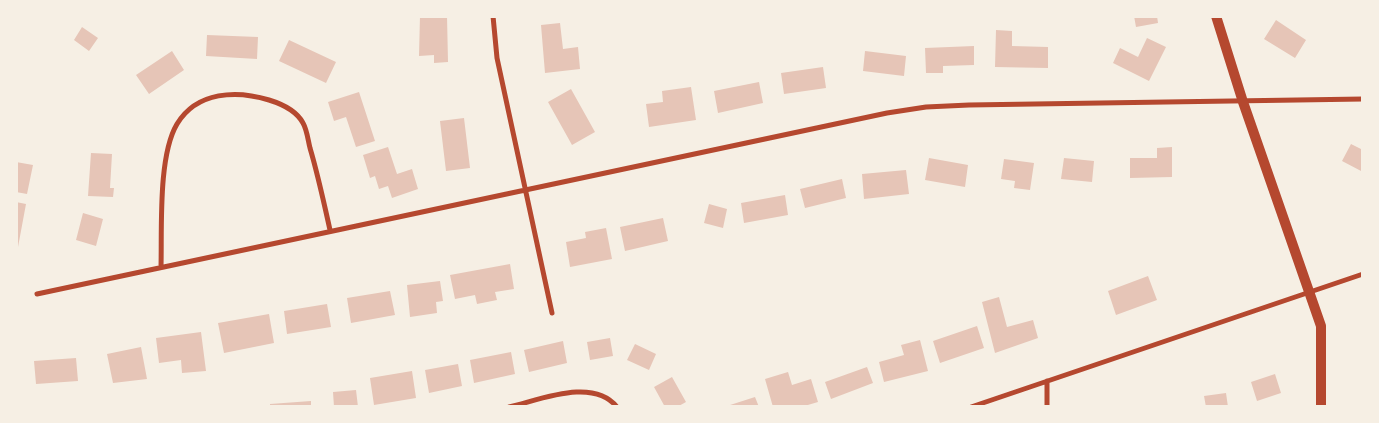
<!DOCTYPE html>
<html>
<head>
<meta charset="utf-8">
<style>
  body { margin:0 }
  #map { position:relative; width:1379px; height:423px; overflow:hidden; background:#f6efe4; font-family:"Alegreya Sans",sans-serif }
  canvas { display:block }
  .frame { position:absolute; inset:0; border:18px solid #f6efe4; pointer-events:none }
</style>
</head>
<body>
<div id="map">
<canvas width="1379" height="423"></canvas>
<div class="frame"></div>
</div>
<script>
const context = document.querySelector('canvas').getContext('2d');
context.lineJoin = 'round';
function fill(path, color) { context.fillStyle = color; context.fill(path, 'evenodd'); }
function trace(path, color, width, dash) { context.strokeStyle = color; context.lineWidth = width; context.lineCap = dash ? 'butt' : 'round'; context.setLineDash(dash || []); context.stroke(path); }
fill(new Path2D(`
  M420,16H447L448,62L434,63V55L419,56Z
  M1134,16H1157L1158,23L1136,27Z
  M1276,20L1306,40L1295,58L1264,39Z
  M560,23L563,49L578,47L580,69L545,73L541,25Z
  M82,27L98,38L89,51L74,40Z
  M996,30L1012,31V46L1048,47V68L995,67Z
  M207,35L258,37L257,59L206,56Z
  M1147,38L1166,47L1149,81L1113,63L1120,48L1138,57Z
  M289,40L336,62L326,83L279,61Z
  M974,46V65L943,66V73H926L925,48Z
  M172,51L184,70L149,94L136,75Z
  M865,51L906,56L904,76L863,71Z
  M823,67L826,88L784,94L781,73Z
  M759,82L763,103L718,113L714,91Z
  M691,87L696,120L649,127L646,104L663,102L662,91Z
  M571,89L595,132L572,145L548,102Z
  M359,92L375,141L356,147L346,117L334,121L328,102Z
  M464,118L470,168L446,171L440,121Z
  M1351,144L1363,150V172L1342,161Z
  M388,147L397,174L412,169L418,189L392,198L388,186L379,189L375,176L370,178L363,155Z
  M1172,147V177L1130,178V158H1157V148Z
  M91,153L112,154L110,188H114L113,197L88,196Z
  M929,158L968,165L965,187L925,180Z
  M1064,158L1094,161L1092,182L1061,179Z
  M1004,159L1034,163L1030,190L1014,188L1015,181L1001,179Z
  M16,162L33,165L27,194L16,192Z
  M906,170L909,194L864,199L862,174Z
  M842,179L846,198L805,208L800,189Z
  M785,195L788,215L744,223L741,203Z
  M16,202L26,204L18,247H16Z
  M709,204L727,209L723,228L704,223Z
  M83,213L103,219L96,246L76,240Z
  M663,218L668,241L625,251L620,227Z
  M606,228L612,259L570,267L566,242L586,238L585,232Z
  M510,264L514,289L495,292L497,300L477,304L475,295L455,299L450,275Z
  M1148,276L1157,300L1116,315L1108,291Z
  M440,281L443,301L436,302L437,313L410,317L407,285Z
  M390,291L395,315L351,323L347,298Z
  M999,297L1007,327L1033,320L1038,338L995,353L982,302Z
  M327,304L331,327L287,334L284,311Z
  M269,314L274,343L224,353L218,323Z
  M977,326L984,348L940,363L933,341Z
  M201,332L206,371L182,373L181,360L159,363L156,338Z
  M610,338L613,356L590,360L587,342Z
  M920,340L928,371L884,382L879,362L904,355L901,345Z
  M563,341L567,363L529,372L524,350Z
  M635,344L656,354L649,370L627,360Z
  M141,347L147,379L113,383L107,354Z
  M511,352L515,374L474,383L470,360Z
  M76,358L78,381L36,384L34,361Z
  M458,364L462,386L429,393L425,370Z
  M867,367L873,383L831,399L825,382Z
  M412,371L416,398L374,405L370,378Z
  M788,372L792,385L811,379L818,402L801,407H773L765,379Z
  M1275,374L1281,393L1257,401L1251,382Z
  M672,377L686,402L677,407H665L654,387Z
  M356,390L358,407H334L333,392Z
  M1226,393L1228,407H1206L1204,396Z
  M755,397L759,407H727V406Z
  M311,401V407H270V404Z`), '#e6c5b7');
trace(new Path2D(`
  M493,16L497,58L552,313
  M161,267C162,228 158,156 177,124C197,91 237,90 269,100C282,104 296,110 303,123C307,130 308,140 310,148C318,175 324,203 330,230
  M37,294L887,113L926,107L969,105L1363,99
  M1047,381V407
  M509,407C540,400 593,377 617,407
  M971,407L1363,274`), '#b5482f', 5);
trace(new Path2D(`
  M1216,16L1243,102L1321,326V407`), '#b5482f', 10);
</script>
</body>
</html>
